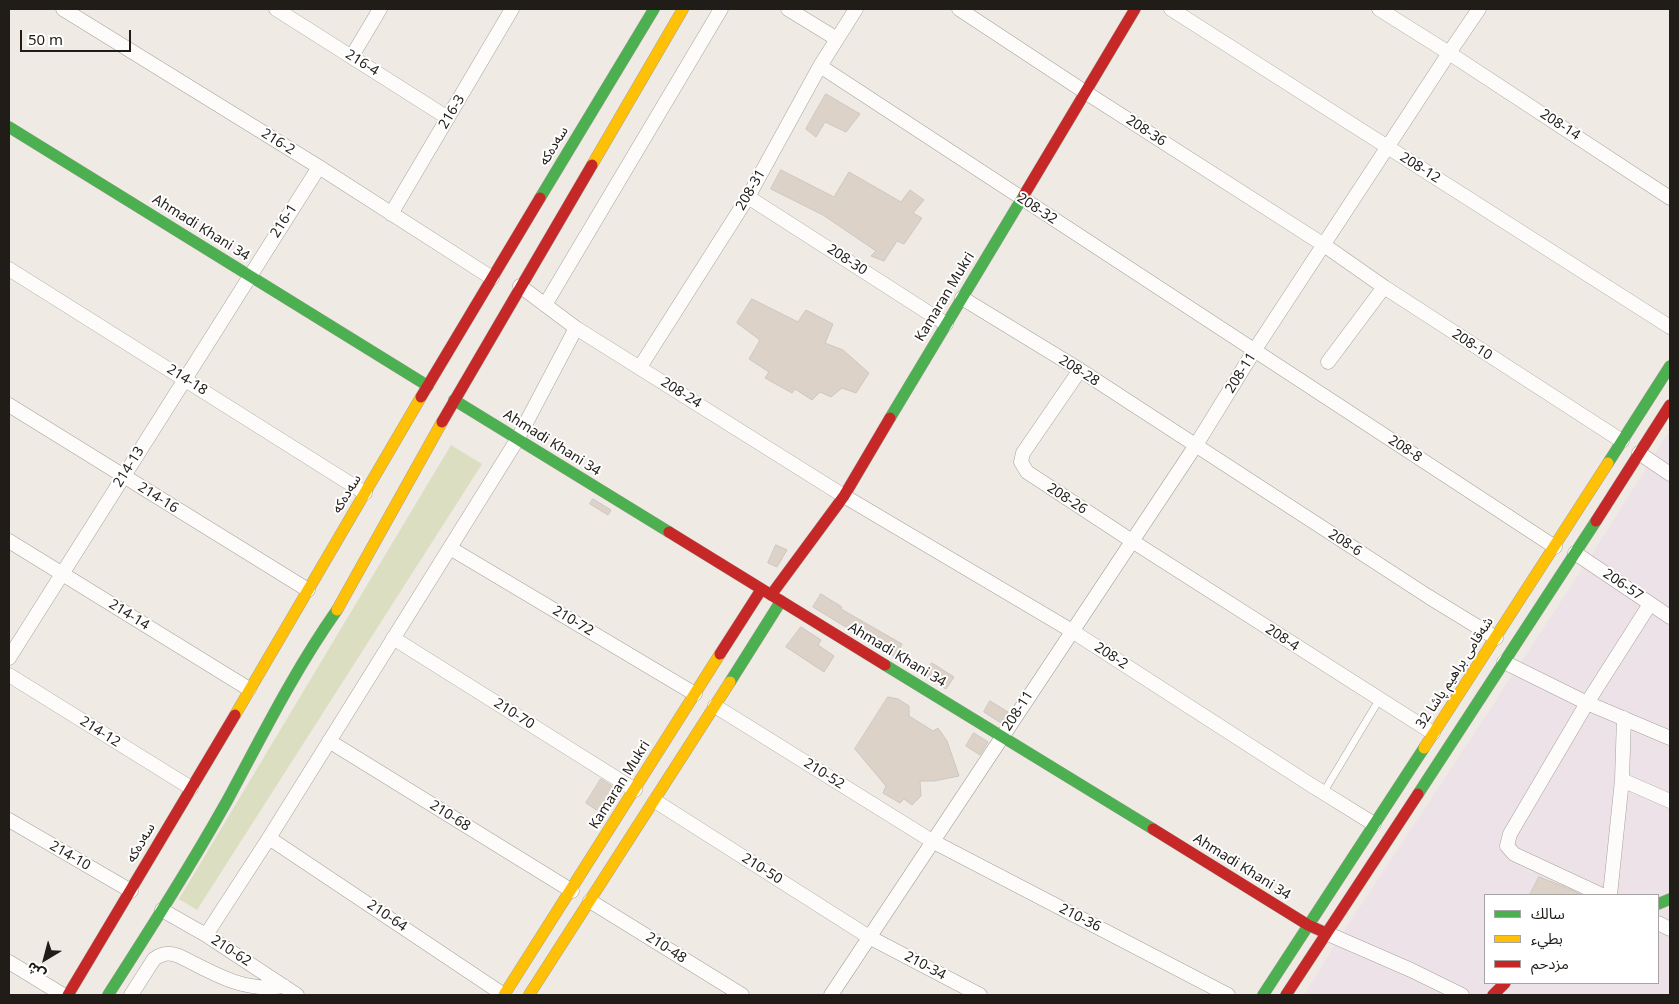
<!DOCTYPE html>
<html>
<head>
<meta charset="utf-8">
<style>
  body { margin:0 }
  #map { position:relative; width:1679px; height:1004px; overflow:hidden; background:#f0eae4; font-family:"Noto Sans","Noto Sans Arabic",sans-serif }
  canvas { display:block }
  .frame { position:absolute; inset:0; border:10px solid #201c18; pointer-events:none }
  .legend { position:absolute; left:1484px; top:894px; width:175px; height:90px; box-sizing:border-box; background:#fff; border:1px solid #a6a4a3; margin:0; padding:6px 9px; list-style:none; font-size:15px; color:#201c18 }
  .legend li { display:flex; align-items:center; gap:10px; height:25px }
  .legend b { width:25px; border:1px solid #a6a4a3 }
  .north { position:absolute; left:20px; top:934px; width:50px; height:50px; -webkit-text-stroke:4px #fff; paint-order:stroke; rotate:217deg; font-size:14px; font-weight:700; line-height:20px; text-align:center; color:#201c18 }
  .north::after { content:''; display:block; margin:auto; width:18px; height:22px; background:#201c18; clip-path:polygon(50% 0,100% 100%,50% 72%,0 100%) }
  .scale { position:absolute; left:20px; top:30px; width:111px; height:22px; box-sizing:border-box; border:2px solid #201c18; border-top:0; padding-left:6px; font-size:15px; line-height:18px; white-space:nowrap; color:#201c18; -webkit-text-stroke:4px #fff; paint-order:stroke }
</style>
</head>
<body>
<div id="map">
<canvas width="1679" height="1004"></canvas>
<div class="frame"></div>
<ul class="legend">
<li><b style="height:6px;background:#4caf50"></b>سالك</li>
<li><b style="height:6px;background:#ffc107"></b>بطيء</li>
<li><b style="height:6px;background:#c62828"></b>مزدحم</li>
</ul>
<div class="north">ش</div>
<div class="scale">50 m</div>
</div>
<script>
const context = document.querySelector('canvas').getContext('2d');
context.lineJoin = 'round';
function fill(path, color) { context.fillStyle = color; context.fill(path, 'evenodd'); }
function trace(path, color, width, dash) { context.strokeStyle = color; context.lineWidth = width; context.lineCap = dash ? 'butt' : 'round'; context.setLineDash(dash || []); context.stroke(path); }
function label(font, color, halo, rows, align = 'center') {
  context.font = font + ' "Noto Sans","Noto Sans Arabic",sans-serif'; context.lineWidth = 4; context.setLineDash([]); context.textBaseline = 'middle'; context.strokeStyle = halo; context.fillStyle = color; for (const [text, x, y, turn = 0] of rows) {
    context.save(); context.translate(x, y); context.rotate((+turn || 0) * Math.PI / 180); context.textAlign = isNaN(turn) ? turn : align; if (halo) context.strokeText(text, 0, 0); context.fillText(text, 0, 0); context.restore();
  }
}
fill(new Path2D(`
  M1670,430V995H1304L1338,940L1594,551ZM1485,895H1658V983H1485Z`), '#eee2e9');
fill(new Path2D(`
  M451,445L482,464L197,910L179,899Z`), '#dbdec0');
const building = new Path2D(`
  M826,94L860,114L846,132L825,122L816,137L806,129Z
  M781,170L834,197L849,172L901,202L910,190L924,200L913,213L922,218L904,244L897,241L884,261L871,256L876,251L823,215L771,189Z
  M752,299L798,322L806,310L833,324L825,343L843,350L869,373L856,393L842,388L831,397L820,392L812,400L795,389L792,393L765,378L769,372L749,359L760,340L737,323Z
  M593,499L611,510L608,515L590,504Z
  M776,545L787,550L777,567L768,563Z
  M821,594L842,607L841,609L902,644L895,657L813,607Z
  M801,627L821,640L818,645L834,656L824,672L786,647Z
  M932,663L954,677L946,689L924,675Z
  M888,697L898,699L909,706V716L933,731L938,728L947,741L959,776L934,781H920L921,796L912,805L904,799L900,803L883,793L886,786L855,749Z
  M990,701L1008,712L1001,723L984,712Z
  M974,733L988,742L980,755L966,746Z
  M601,779L620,791L604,815L586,803Z
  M1539,877L1565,887L1582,895H1530Z`);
fill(building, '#ddd2c8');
trace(building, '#cbc6c2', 1);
const lane = new Path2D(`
  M1323,793L1379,700`);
const street = new Path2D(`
  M63,9L319,167L492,278
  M276,9L448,118
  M788,9L837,39
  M959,9L1085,92L1324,245L1384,287L1622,441
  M1171,9L1670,327
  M1379,9L1449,53L1670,198
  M352,56L380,9
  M820,66L1555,547
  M748,197L946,324
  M391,214L512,9
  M9,269L365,493
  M520,286L576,328L844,496L1072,631L1311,785L1374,824
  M962,298L1080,370L1429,597L1496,638
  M545,305L721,9
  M1328,362L1384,287
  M640,367L748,197L820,66L856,9
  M1080,370L1023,453L1021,462L1027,472L1132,541L1433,733
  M9,405L308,590
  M1639,453L1670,474
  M9,541L249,689
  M450,548L695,694
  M1575,553L1670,617
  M393,638L635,790
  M9,658L319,167
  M1504,662L1587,703L1670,738
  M9,675L191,788
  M715,706L932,841L1228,995
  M329,741L572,891
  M1622,780L1670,801
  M655,801L869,937L980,995
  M9,820L131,891
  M269,838L504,995
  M1602,895L1514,854L1507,846L1510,834L1587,703L1650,604
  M1610,895L1622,780L1624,718
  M590,901L742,995
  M162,910L206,935L297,995
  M1658,923L1670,929
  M1326,933L1411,970L1462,995
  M206,935L269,838L517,440L576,328
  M9,962L63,995
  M131,995L154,959C162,953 169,952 179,956C214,973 243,993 284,986
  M831,995L1196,445L1254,351L1449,53L1479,9`);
const fast = new Path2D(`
  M9,127L428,386
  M540,198L654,9
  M454,400L669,532
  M890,418L1024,195
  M1608,463L1670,366
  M885,665L1153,829
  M730,682L781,601
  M1418,794L1596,521
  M1658,904L1670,899
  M108,995C149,931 190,867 227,801C262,736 294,671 337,610
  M1263,995L1424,748`);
const slow = new Path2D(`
  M592,165L683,9
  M337,610L442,422
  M235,715L421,397
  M1424,748L1608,463
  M504,995L720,654
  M529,995L730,682`);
const jam = new Path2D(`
  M1024,195L1135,9
  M421,397L540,198
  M442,422L592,165
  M1596,521L1670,405
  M669,532L885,665
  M771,595L844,496L890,418
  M720,654L761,590
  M1153,829L1308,925L1326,933
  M68,995L235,715
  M1286,995L1418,794
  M1493,995L1505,983`);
trace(lane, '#a6a19c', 8);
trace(street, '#a6a19c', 15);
trace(fast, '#a6a19c', 12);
trace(slow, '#a6a19c', 12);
trace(jam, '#a6a19c', 12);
trace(lane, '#fdfcfb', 7);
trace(street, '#fdfcfb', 14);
trace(fast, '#4caf50', 11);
trace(slow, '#ffc107', 11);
trace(jam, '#c62828', 11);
label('14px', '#201c18', '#fff', [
  ["216-4",362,63,32],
  ["216-3",452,112,-59],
  ["208-14",1560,125,33],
  ["208-36",1146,131,33],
  ["216-2",278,142,32],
  ["سەدەکە",554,146,-59],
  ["208-12",1420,168,32],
  ["208-31",751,190,-60],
  ["208-32",1037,209,33],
  ["216-1",284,221,-57],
  ["Ahmadi Khani 34",201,228,32],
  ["208-30",847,260,33],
  ["Kamaran Mukri",945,297,-59],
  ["208-10",1472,345,33],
  ["208-28",1079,371,32],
  ["208-11",1241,373,-58],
  ["214-18",187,380,32],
  ["208-24",681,393,32],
  ["Ahmadi Khani 34",552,443,32],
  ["208-8",1405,449,33],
  ["214-13",129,467,-58],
  ["سەدەکە",347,494,-59],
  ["214-16",158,498,32],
  ["208-26",1067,499,33],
  ["208-6",1345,543,33],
  ["206-57",1623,585,34],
  ["214-14",129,615,32],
  ["210-72",573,621,31],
  ["208-4",1282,638,33],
  ["Ahmadi Khani 34",897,655,31],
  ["208-2",1111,656,33],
  ["شەقامی براهیم پاشا 32",1455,673,-57],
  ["208-11",1018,711,-57],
  ["210-70",514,714,32],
  ["214-12",100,732,32],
  ["210-52",824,774,32],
  ["Kamaran Mukri",620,785,-58],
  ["210-68",450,816,32],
  ["سەدەکە",141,843,-60],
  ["214-10",70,856,30],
  ["Ahmadi Khani 34",1242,867,32],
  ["210-50",762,869,32],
  ["210-64",387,916,34],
  ["210-36",1080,918,27],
  ["210-48",666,948,32],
  ["210-62",231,951,33],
  ["210-34",925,966,28]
]);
</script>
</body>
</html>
